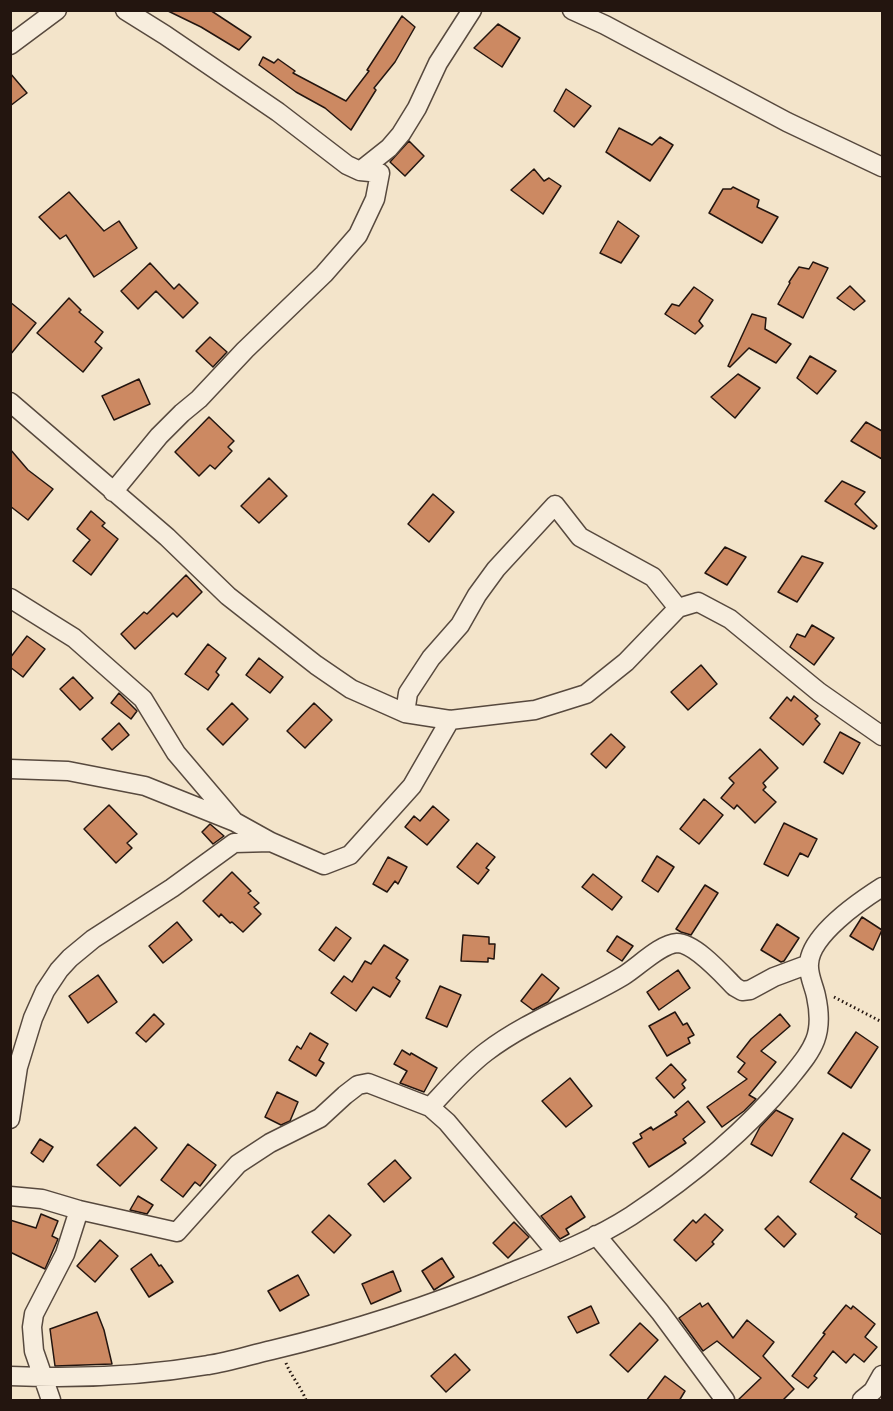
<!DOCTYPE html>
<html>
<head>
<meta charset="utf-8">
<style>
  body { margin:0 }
  #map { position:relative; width:893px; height:1411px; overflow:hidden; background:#f3e4ca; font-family:"IM FELL Great Primer",serif }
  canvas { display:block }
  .frame { position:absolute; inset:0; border:12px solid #23150f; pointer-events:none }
</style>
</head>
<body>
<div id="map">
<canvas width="893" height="1411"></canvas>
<div class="frame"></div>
</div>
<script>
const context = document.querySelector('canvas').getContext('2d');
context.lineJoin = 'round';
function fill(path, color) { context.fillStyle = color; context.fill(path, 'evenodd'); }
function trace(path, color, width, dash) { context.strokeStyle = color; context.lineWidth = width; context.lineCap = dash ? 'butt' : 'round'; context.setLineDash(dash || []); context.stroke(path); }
const building = new Path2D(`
  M166,10H210L251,37L239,50L201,27Z
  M402,16L415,27L395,62L374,88L376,90L351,130L325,108L296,92L259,65L263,57L274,63L278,59L295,71L293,73L346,101L369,71L367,70Z
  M498,24L520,38L502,67L474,48Z
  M10,73L27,93L10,106Z
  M566,89L591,106L574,127L554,111Z
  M619,128L652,145L660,137L673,145L650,181L606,152Z
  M409,141L424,156L405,176L390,162Z
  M534,169L544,181L549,178L561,186L543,214L511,190Z
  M733,187L759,200L757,207L778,217L762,243L709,213L723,189H731Z
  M69,192L104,231L119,221L137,248L94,277L66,235L60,239L39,217Z
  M618,221L639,236L621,263L600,253Z
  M813,262L828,268L803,318L778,304L790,283L789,282L799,267L809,269Z
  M150,263L174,289L179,284L198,303L183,318L156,291L138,309L121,291Z
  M850,286L865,301L854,310L837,298Z
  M694,287L713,300L699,321L703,326L695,334L665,314L672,304L679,306Z
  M69,298L81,310L79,312L103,332L95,342L102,348L83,372L37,333Z
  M10,302L36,323L10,355Z
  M752,314L766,318L765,329L791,344L776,363L749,348L730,367L728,366Z
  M210,337L227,352L213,367L196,351Z
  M810,356L836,371L817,394L797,378Z
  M738,374L760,388L735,418L711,397Z
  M139,379L150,404L114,420L102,396Z
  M209,417L234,441L228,447L232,451L215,469L210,465L199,476L175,452Z
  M866,422L882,431V459L851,441Z
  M10,449L28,470L53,489L28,520L10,506Z
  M269,478L287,496L259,523L241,506Z
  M842,481L865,492L855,504L877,526L874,529L825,501Z
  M433,494L454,512L429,542L408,524Z
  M91,511L105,523L102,526L118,539L91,575L73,561L90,540L77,529Z
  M725,547L746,557L727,585L705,573Z
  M802,556L823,563L797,602L778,592Z
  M186,575L202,592L177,617L173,613L135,649L121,634L144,612L147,614Z
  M812,625L834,638L814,665L790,647L797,634L805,637Z
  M27,636L45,649L23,677L10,667V658Z
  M208,644L226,658L216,672L219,675L208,690L185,674Z
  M259,658L283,677L270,693L246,675Z
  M701,665L717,684L688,710L671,692Z
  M73,677L93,698L80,710L60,689Z
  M119,693L137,711L131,719L111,703Z
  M794,696L818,716L815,719L820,724L803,745L770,718L787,697L791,701Z
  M232,703L248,719L223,745L207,729Z
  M314,703L332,720L305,748L287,731Z
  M119,723L129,735L112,750L102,739Z
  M840,732L860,743L843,774L824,762Z
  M611,734L625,747L606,768L591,754Z
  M760,749L778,768L763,783L766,787L763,790L776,802L755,823L737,805L734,809L721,798L734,783L729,778Z
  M704,799L723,815L699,844L680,829Z
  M109,805L137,834L127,843L132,848L116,863L84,829Z
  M433,806L449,820L427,845L405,827L414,816L420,821Z
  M784,823L817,839L808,857L800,853L788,876L764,864Z
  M210,824L224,836L213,844L202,832Z
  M477,843L495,857L486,868L489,870L478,884L457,867Z
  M657,856L674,867L658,892L642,881Z
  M388,857L407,867L398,884L395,881L387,892L373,884Z
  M232,872L251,891L248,893L259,903L254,907L261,914L243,932L232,922L230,923L221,914L219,917L203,901Z
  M593,874L622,897L612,910L582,887Z
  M705,885L718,893L691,935L681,932L676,929Z
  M862,917L882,930L873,950L850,936Z
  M177,922L192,940L163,963L149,946Z
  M777,924L799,938L784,961L781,962L761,950Z
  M336,927L351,938L334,961L319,950Z
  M463,935L489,937V944H495L494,959L488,958V962L461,961Z
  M617,936L633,946L622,961L607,951Z
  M384,945L408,960L396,978L400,981L390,997L373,987L356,1011L331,993L344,976L352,982L365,961L371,964Z
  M678,970L690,988L659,1010L647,992Z
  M542,974L559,988L548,1002L533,1010L521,1001Z
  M98,975L117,1002L88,1023L69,996Z
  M440,986L461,995L447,1027L426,1018Z
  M675,1012L683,1025L687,1023L694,1035L688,1038L690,1043L667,1056L649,1026Z
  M154,1014L164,1024L146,1042L136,1033Z
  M780,1014L790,1026L761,1051L776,1062L749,1095L756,1099L744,1111L722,1127L707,1107L747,1079L738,1072L745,1063L737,1057L751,1039Z
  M856,1032L878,1047L851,1088L828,1073Z
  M310,1033L328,1044L319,1060L324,1063L316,1076L289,1060L297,1046L301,1049Z
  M402,1050L410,1055L411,1053L437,1068L424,1092L400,1083L407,1071L394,1064Z
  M671,1064L686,1080L682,1084L685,1088L674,1098L656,1078Z
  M570,1078L592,1106L566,1127L542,1101Z
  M277,1092L298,1102L290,1121L281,1125L265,1117Z
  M688,1101L705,1122L683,1139L686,1143L649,1167L633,1143L642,1138L640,1134L651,1127L653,1130L677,1115L675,1112Z
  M776,1110L793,1119L772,1156L751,1144L760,1127Z
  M135,1127L157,1148L120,1186L97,1165Z
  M843,1133L870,1150L851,1179L882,1199V1235L855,1217L857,1214L810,1182Z
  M40,1139L53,1147L43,1162L31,1153Z
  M188,1144L216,1165L200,1186L195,1182L183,1197L161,1180Z
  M395,1160L411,1178L384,1202L368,1184Z
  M138,1196L153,1205L147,1214L130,1210Z
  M571,1196L585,1217L566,1229L569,1234L560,1239L541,1216Z
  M41,1214L58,1221L52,1236L58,1239L45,1269L10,1252V1220L36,1228Z
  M705,1214L723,1230L712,1242L714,1244L696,1261L674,1240L693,1220L696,1223Z
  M329,1215L351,1235L334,1253L312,1232Z
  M778,1216L796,1234L784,1247L765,1229Z
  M514,1222L529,1237L508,1258L493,1243Z
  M100,1240L118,1256L95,1282L77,1266Z
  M151,1254L159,1266L161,1265L173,1282L149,1297L131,1269Z
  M442,1258L454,1277L434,1290L422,1271Z
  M393,1271L401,1291L371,1304L362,1284Z
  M298,1275L309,1295L280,1311L268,1291Z
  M700,1303L702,1307L708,1303L733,1338L747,1320L774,1342L763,1356L794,1389L782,1401H737L761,1378L717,1341L703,1351L679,1318Z
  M846,1305L851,1309L853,1306L875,1324L865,1337L877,1347L864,1362L854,1354L846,1363L833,1351L814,1376L817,1378L808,1388L792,1376L825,1334L823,1333Z
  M591,1306L599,1323L577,1333L568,1317Z
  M97,1312L104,1330L112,1364L55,1366L50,1329Z
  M640,1323L658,1340L628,1372L610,1355Z
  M455,1354L470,1370L446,1392L431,1376Z
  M665,1376L685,1391L679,1401H646Z`);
fill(building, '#cc8962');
trace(building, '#23150f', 1.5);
const minor = new Path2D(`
  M125,10L165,35L278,112L347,165L360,171
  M572,10L605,25L787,122L882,167
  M10,45L57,10
  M10,402L167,537L228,596L316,665L351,689L405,713L450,720L535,710L586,694L626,662L678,608L698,602L730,619L819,692L882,736
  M113,492L159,436L182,413L199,399L245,350L324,274L358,235L375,199L380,173L360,171L389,148L401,134L417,108L438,63L472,10
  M10,598L74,638L143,699L176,753L233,820
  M405,713L408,693L431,658L460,625L477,595L496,569L555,505L580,537L653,577L678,608
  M10,769L68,771L145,786L235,822L271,842L324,865L350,855L412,786L450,720
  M430,1107C448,1088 465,1068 486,1052C528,1020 578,1003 623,976C638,967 660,944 677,943C695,943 723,975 735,987L742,991L750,990L774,977L809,964
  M10,1119L18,1067L33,1018L45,991L59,970L70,958L93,939L172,888L234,843L271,842
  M10,1196L42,1199L79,1210L177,1232L238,1164L270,1143L320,1118L345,1095L358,1085L368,1083L430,1107L447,1122L557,1253
  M596,1235L660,1312L725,1400
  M10,1376C76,1379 143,1376 208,1365C229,1362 250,1355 272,1350C352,1331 430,1306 507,1274C549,1257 592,1241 631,1216C687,1179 745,1132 788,1080C812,1050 825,1037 816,996C814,986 808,975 809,964C810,935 860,901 882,887
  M51,1400L34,1351L32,1327L34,1314L65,1254L79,1210
  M862,1400L873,1391L882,1375`);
trace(minor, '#57493e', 21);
trace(new Path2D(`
  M834,997L882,1022
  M286,1363C291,1376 301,1387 306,1400`), '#23150f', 3, [1.5, 3]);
trace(minor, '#f7eddd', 18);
</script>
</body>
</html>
